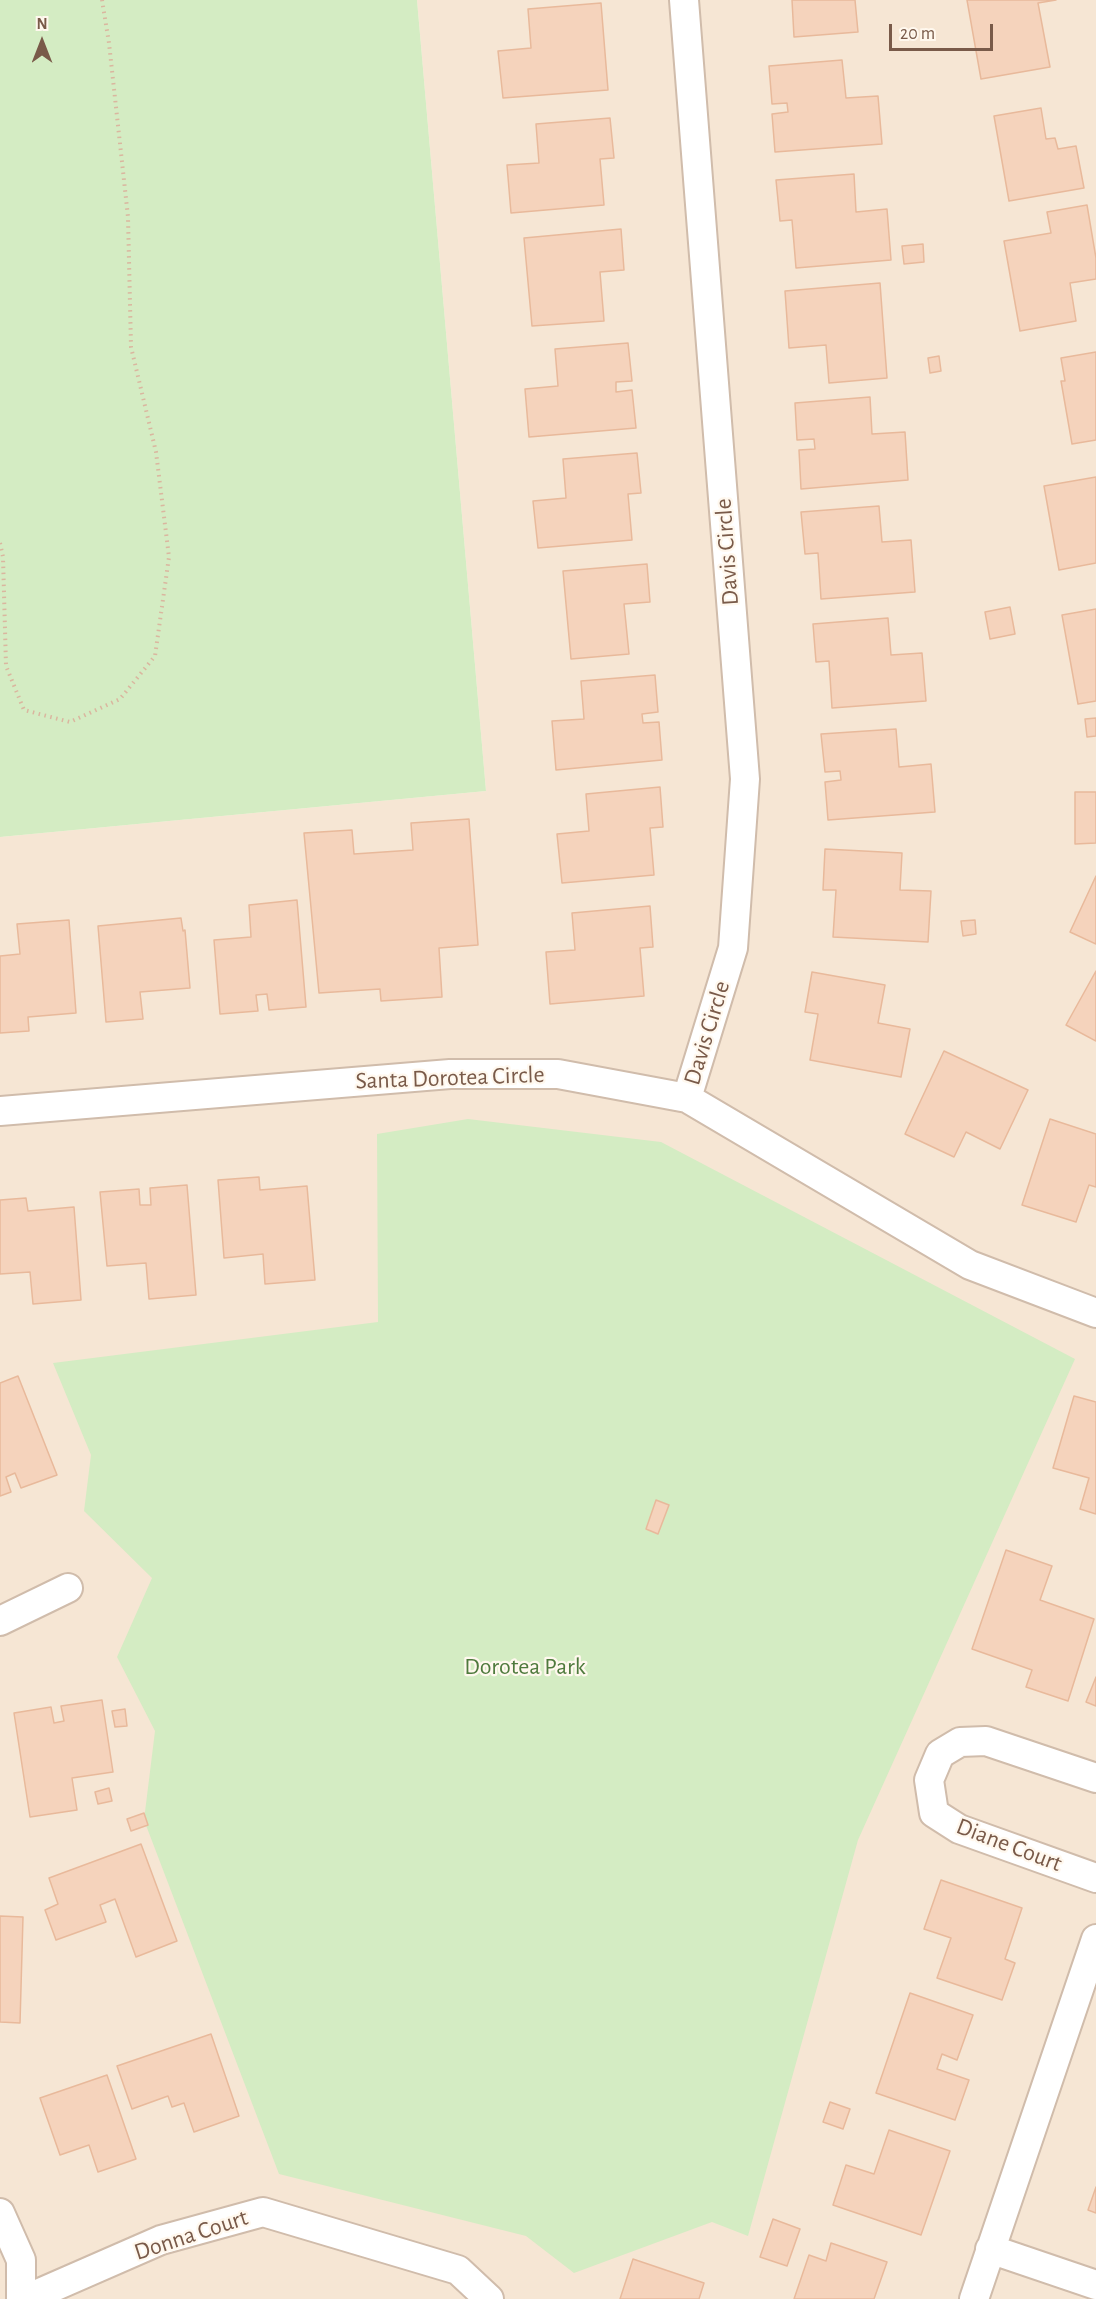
<!DOCTYPE html>
<html>
<head>
<meta charset="utf-8">
<style>
  body { margin:0 }
  #map { position:relative; width:1096px; height:2299px; overflow:hidden; background:#fef5e6; font-family:"Alegreya Sans",sans-serif }
  canvas { display:block }
  .north { position:absolute; left:12px; top:12px; width:60px; height:60px; -webkit-text-stroke:4px #fff8ee; paint-order:stroke; rotate:0deg; font-size:16px; font-weight:700; line-height:24px; text-align:center; color:#795a49 }
  .north::after { content:''; display:block; margin:auto; width:21px; height:27px; background:#795a49; clip-path:polygon(50% 0,100% 100%,50% 72%,0 100%) }
  .scale { position:absolute; left:889px; top:24px; width:104px; height:27px; box-sizing:border-box; border:3px solid #795a49; border-top:0; padding-left:8px; font-size:18px; line-height:21px; white-space:nowrap; color:#795a49; -webkit-text-stroke:4px #fff8ee; paint-order:stroke }
</style>
</head>
<body>
<div id="map">
<canvas width="1096" height="2299"></canvas>
<div class="north">N</div>
<div class="scale">20 m</div>
</div>
<script>
const context = document.querySelector('canvas').getContext('2d');
context.lineJoin = 'round';
function fill(path, color) { context.fillStyle = color; context.fill(path, 'evenodd'); }
function trace(path, color, width, dash) { context.strokeStyle = color; context.lineWidth = width; context.lineCap = dash ? 'butt' : 'round'; context.setLineDash(dash || []); context.stroke(path); }
function label(font, color, halo, rows, align = 'center') {
  context.font = font + ' "Alegreya Sans",sans-serif'; context.lineWidth = 4.5; context.setLineDash([]); context.textBaseline = 'middle'; context.strokeStyle = halo; context.fillStyle = color; for (const [text, x, y, turn = 0] of rows) {
    context.save(); context.translate(x, y); context.rotate((+turn || 0) * Math.PI / 180); context.textAlign = isNaN(turn) ? turn : align; if (halo) context.strokeText(text, 0, 0); context.fillText(text, 0, 0); context.restore();
  }
}
fill(new Path2D(`
  M417,0H1096V2299H0V837L486,791Z`), '#f6e6d4');
fill(new Path2D(`
  M0,0H417L486,791L0,837Z
  M468,1119L661,1142L1075,1359L858,1840L748,2236L712,2222L574,2273L526,2236L279,2174L144,1820L155,1731L117,1657L152,1578L84,1511L91,1455L53,1363L378,1322L377,1134Z`), '#d4ecc3');
const building = new Path2D(`
  M792,0H855L858,32L794,37Z
  M967,0H1056L1038,3L1050,67L981,79Z
  M601,3L608,90L503,98L498,51L531,48L528,9Z
  M842,60L846,98L878,96L882,144L775,152L772,114L788,112L787,103L772,104L769,66Z
  M1041,108L1046,139L1055,138L1058,149L1076,146L1084,188L1009,201L994,116Z
  M610,118L614,158L600,159L604,205L511,213L507,165L539,163L536,124Z
  M854,174L856,212L887,209L891,260L796,268L792,220L780,221L776,180Z
  M1087,205L1096,258V279L1070,283L1076,321L1020,331L1004,241L1051,233L1047,212Z
  M621,229L624,270L600,272L604,321L532,326L524,238Z
  M923,244L924,262L904,264L902,246Z
  M880,283L887,378L829,383L826,345L789,348L785,291Z
  M628,343L632,381L616,382V392L632,390L636,428L529,437L525,389L558,386L555,349Z
  M1096,352V440L1072,444L1061,381H1065L1061,358Z
  M939,356L941,371L930,373L928,358Z
  M870,397L872,434L905,432L908,480L801,489L799,450L815,449L814,439L797,440L795,403Z
  M637,453L641,493L628,494L632,540L538,548L533,501L566,498L563,459Z
  M1096,477V563L1059,570L1044,486Z
  M879,506L882,542L911,540L915,592L821,599L818,553L805,554L801,512Z
  M647,564L650,602L624,604L629,654L571,659L563,571Z
  M1010,607L1015,634L990,639L985,612Z
  M1096,609V701L1078,704L1062,615Z
  M888,618L891,655L922,653L926,701L832,708L829,661L816,662L813,624Z
  M655,675L658,712L642,714L643,723L659,722L662,760L556,770L552,721L584,719L581,681Z
  M1096,718V736L1087,737L1085,719Z
  M896,729L899,767L931,764L935,812L828,820L825,782L841,780L840,771L825,772L821,734Z
  M660,787L663,827L650,828L654,875L562,883L557,834L589,831L586,794Z
  M1075,792H1096V843L1075,844Z
  M469,819L478,945L439,948L442,997L381,1001L380,989L319,993L304,833L352,830L354,854L413,850L411,823Z
  M825,849L902,853L900,890L931,891L928,942L833,937L836,890H823Z
  M1096,876V944L1070,932Z
  M297,900L306,1007L269,1010L267,994L256,995L258,1011L220,1014L214,940L251,937L249,905Z
  M650,906L653,947L640,948L644,996L550,1004L546,952L575,950L572,913Z
  M181,918L183,931L185,930L190,988L140,992L143,1019L106,1022L98,926Z
  M69,920L76,1013L28,1017L29,1031L0,1033V956L20,954L17,924Z
  M975,920L976,934L963,936L961,921Z
  M1096,971V1041L1066,1025Z
  M812,972L885,985L878,1023L910,1029L901,1077L810,1060L818,1014L805,1012Z
  M944,1051L1028,1090L1000,1149L966,1132L954,1157L905,1134Z
  M1050,1119L1096,1134V1187L1089,1185L1076,1222L1022,1205Z
  M259,1177L260,1190L307,1186L315,1280L265,1284L263,1254L224,1258L218,1180Z
  M187,1185L196,1295L149,1299L146,1263L107,1266L100,1192L139,1189L140,1205H151L150,1188Z
  M26,1198L28,1211L74,1207L81,1300L33,1304L30,1272L0,1274V1200Z
  M18,1376L57,1475L21,1488L15,1473L6,1477L11,1492L0,1496V1383Z
  M1074,1396L1096,1402V1514L1080,1509L1089,1478L1053,1468Z
  M656,1500L669,1505L658,1534L646,1529Z
  M1006,1550L1052,1566L1040,1600L1094,1619L1068,1701L1026,1687L1032,1670L972,1649Z
  M1096,1677V1706L1086,1702Z
  M102,1700L113,1772L72,1778L77,1810L30,1817L14,1713L51,1707L54,1723L64,1721L61,1706Z
  M125,1709L127,1726L115,1727L112,1711Z
  M109,1788L112,1801L98,1804L95,1792Z
  M144,1813L148,1825L131,1831L127,1819Z
  M141,1844L177,1941L136,1957L115,1899L100,1905L106,1922L56,1940L45,1910L58,1904L49,1878Z
  M941,1880L1022,1908L1005,1959L1015,1963L1002,2000L937,1978L951,1938L924,1929Z
  M0,1916L23,1917L20,2023L0,2022Z
  M910,1993L973,2015L957,2060L942,2054L937,2069L969,2080L955,2120L876,2093Z
  M211,2034L239,2116L194,2132L184,2103L172,2107L168,2096L132,2109L117,2066Z
  M107,2075L136,2159L98,2172L89,2145L60,2155L40,2098Z
  M830,2102L850,2109L843,2129L823,2122Z
  M889,2130L950,2151L921,2235L833,2205L846,2165L874,2174Z
  M1096,2187V2213L1088,2210Z
  M773,2219L800,2229L787,2266L760,2257Z
  M831,2243L887,2262L874,2299H794L809,2255L826,2261Z
  M633,2259L704,2283L699,2299H620Z`);
fill(building, '#f5d3bc');
trace(building, '#e8b99b', 1.5);
const street = new Path2D(`
  M684,0L745,779L733,948L687,1098
  M0,1111L450,1074H558L687,1098L970,1265L1096,1313
  M0,1621L68,1588
  M1096,1778L986,1741L960,1742L940,1754L929,1780L934,1813L959,1829L1096,1878
  M0,2213L21,2260V2299
  M990,2249L1096,2285
  M26,2299L161,2240L263,2212L458,2270L489,2299
  M974,2299L1096,1939`);
trace(street, '#d0bcab', 32);
trace(new Path2D(`
  M0,543L3,557L6,666L24,710L70,722L120,699L155,656L169,557L156,452L131,347L128,217L109,43L102,0`), '#dab69f', 4, [1.5, 4.5]);
trace(street, '#fff', 28);
label('24px', '#795a49', '#fff8ee', [
  ["Davis Circle",727,552,-94],
  ["Davis Circle",707,1033,-73],
  ["Santa Dorotea Circle",450,1078,-2],
  ["Diane Court",1009,1845,21],
  ["Donna Court",191,2235,-18]
]);
label('24px', '#4f7a3d', '#fff8ee', [
  ["Dorotea Park",525,1667]
]);
</script>
</body>
</html>
